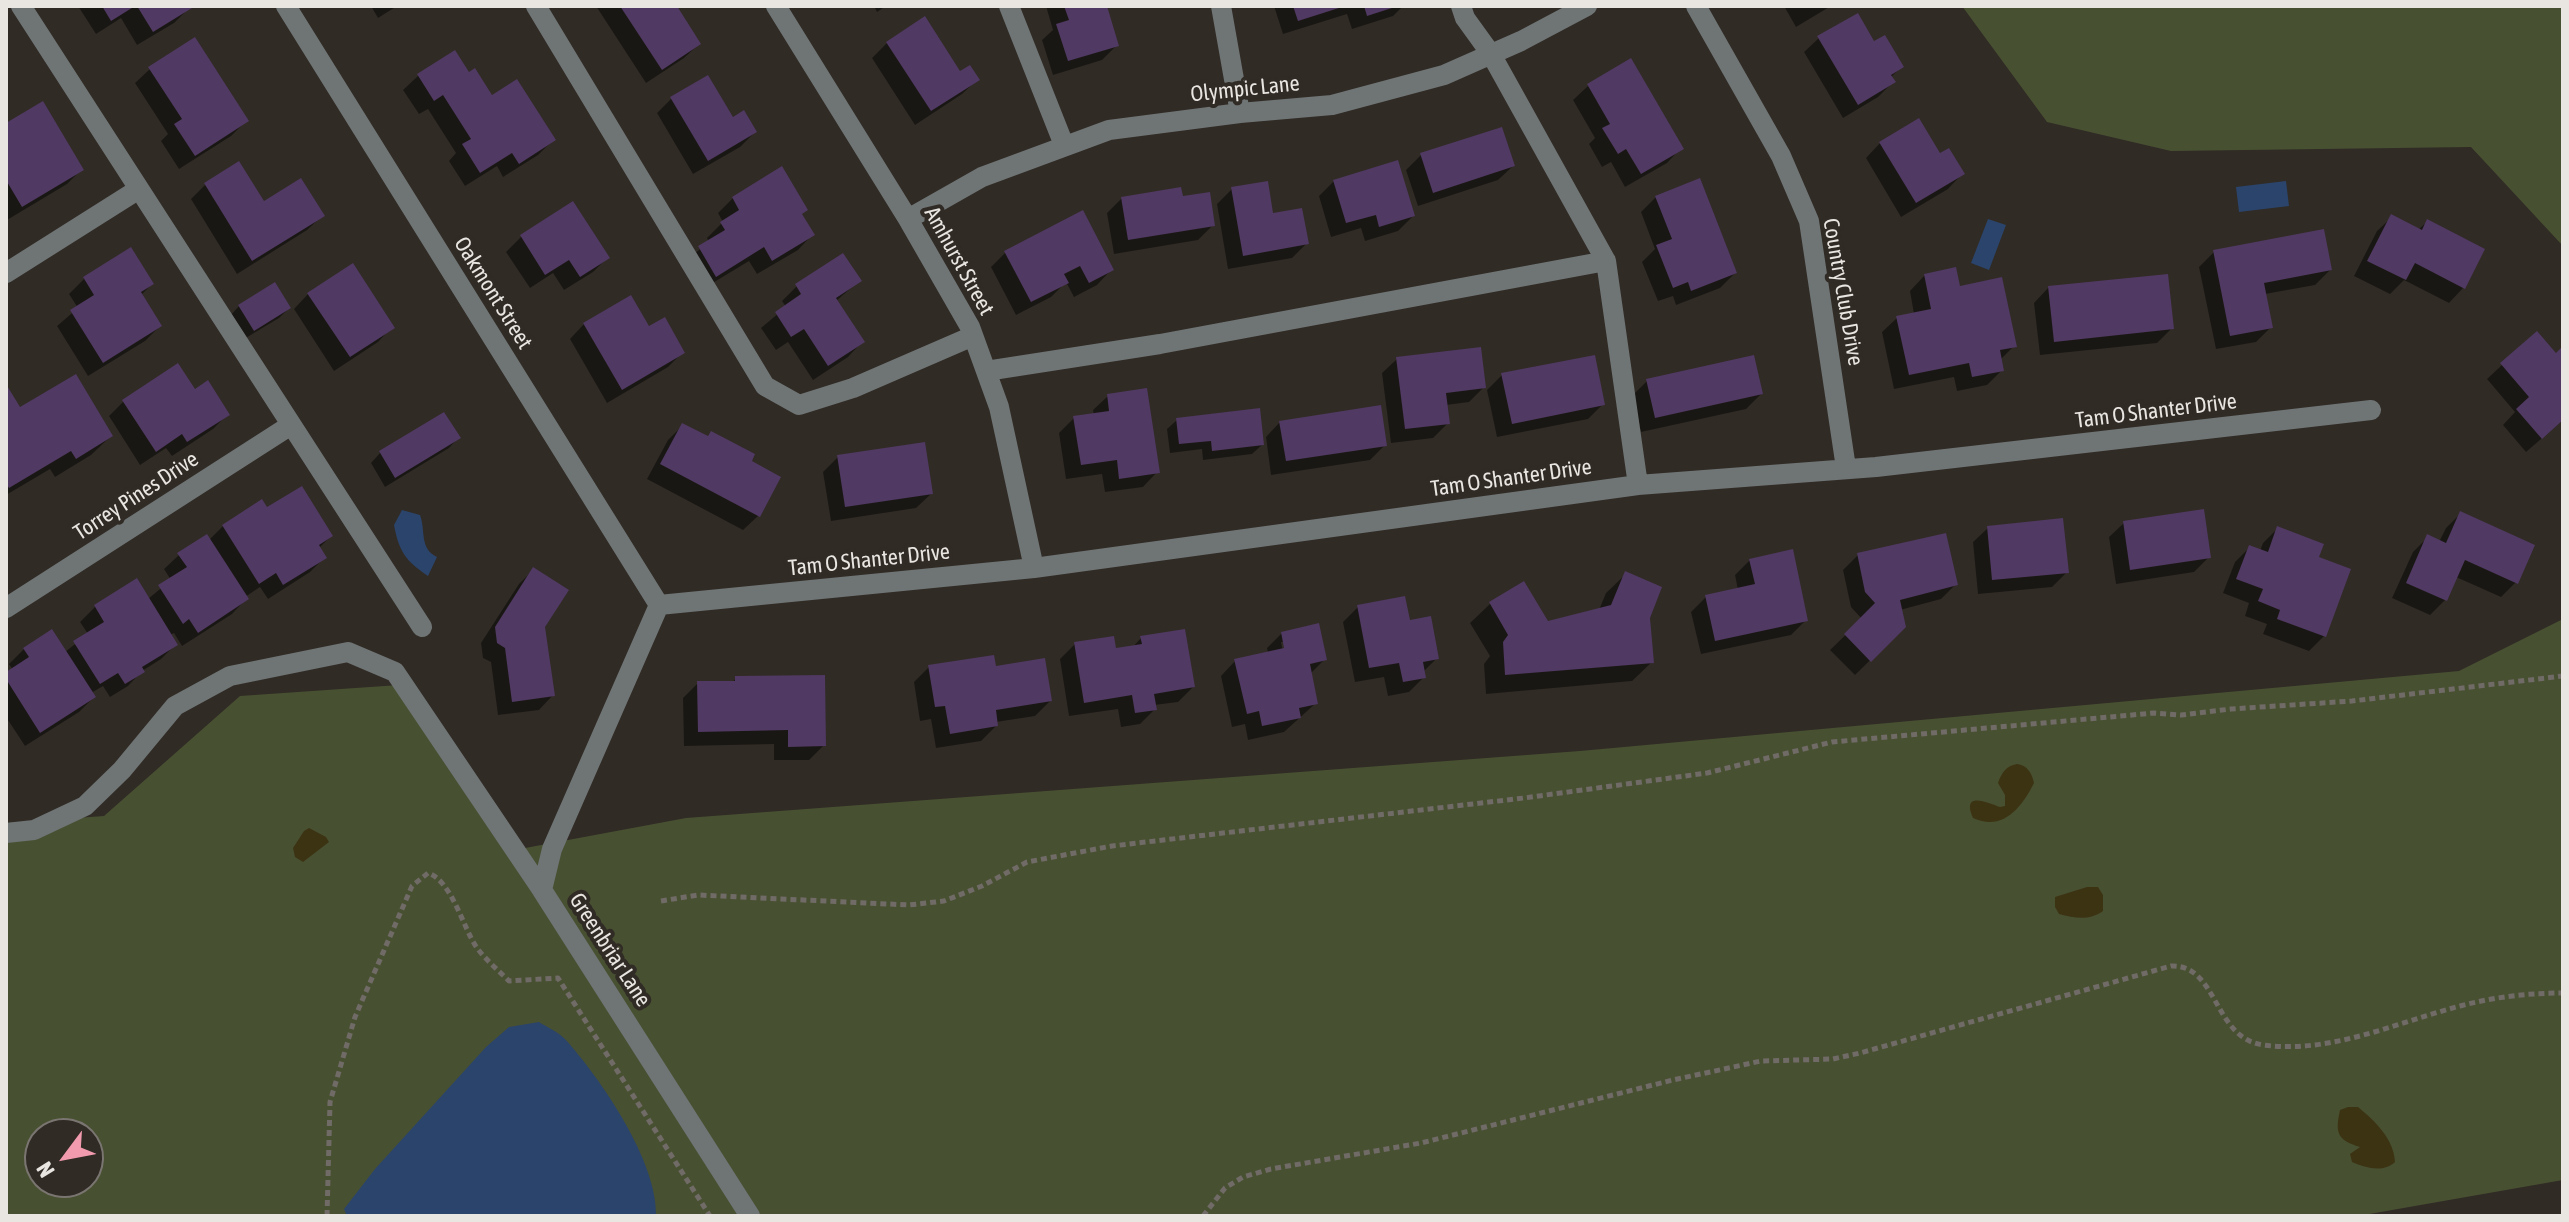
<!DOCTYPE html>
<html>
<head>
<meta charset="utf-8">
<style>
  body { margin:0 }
  #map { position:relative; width:2569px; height:1222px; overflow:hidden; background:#302b25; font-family:"Asap Condensed",sans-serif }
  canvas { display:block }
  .frame { position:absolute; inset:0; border:8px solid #e9e5e1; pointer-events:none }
  .north { position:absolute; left:24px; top:1118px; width:80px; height:80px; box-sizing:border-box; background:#302b25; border:2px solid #7a7570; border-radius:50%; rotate:238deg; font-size:22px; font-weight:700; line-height:32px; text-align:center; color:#e9e5e1 }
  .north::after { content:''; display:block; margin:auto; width:28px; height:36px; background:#f29aae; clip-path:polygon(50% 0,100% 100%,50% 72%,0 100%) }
</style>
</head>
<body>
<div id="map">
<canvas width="2569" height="1222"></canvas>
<div class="frame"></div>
<div class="north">N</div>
</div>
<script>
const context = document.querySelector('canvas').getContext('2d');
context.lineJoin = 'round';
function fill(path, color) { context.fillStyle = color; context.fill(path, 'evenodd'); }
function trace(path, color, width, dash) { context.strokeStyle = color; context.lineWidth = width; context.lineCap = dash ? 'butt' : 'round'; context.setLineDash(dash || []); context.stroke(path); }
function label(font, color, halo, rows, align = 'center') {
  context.font = font + ' "Asap Condensed",sans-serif'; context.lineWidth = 8; context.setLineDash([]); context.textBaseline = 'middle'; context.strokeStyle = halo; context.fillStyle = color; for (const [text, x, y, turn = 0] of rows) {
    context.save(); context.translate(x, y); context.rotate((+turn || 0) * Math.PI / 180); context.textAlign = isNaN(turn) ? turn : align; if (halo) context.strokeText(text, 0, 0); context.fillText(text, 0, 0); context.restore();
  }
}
fill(new Path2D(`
  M1962,6H2563V246L2471,147L2171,151L2047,122Z
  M2563,619V1180L2358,1216H6V823L104,816L240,696L399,685L509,851L686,818L1580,751L2459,671ZM40,1134H88V1182H40Z`), '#485032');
fill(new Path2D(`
  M2017,764C2027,765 2032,773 2034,783C2022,807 2003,832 1973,818C1961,790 1988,803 2000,807L2005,806V795L1998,783C2002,772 2006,766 2017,764Z
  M309,828L326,837L329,842L303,862L295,857L293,848L304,831Z
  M2087,887H2098L2103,895V911C2089,921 2075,918 2059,914L2055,907V897Z
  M2348,1107H2358C2375,1121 2394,1139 2395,1162C2383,1173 2366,1168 2352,1162L2350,1154L2360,1147C2337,1140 2335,1133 2340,1110Z`), '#3c3313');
fill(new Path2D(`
  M2286,181L2289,206L2239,212L2236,187Z
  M1988,219L2006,225L1989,270L1971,263Z
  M402,510L420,515C426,531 419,548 437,557L428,576C406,561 399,552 394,525Z
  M539,1022C547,1027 558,1032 565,1039C601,1079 658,1162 656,1216H347L344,1209L375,1169L486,1047L509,1027Z`), '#2b446b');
fill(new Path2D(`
  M78,6H188L189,8L174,23L137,45L121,18L96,34Z
  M371,6H397L378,18Z
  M596,6H674L699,44L684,58L646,83Z
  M874,6H886L877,12Z
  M1046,6H1105L1117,45L1102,60L1053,75L1042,40L1053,30Z
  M1274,6H1403L1393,16L1352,29L1347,14L1283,34Z
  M1784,6H1831L1796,27Z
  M1819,38L1901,67L1890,78L1893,82L1878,97L1843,118L1804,52Z
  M887,43L959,74L977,80L962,94L915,125L872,58Z
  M150,69L246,121L231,136L179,169L161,141L168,134L135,83Z
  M468,75L492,98L553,140L538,155L503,177L497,166L465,186L449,161L456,153L428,109L419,114L403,90L418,76Z
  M1588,86L1681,148L1667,163L1625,187L1611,162L1602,167L1589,144L1595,138L1573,100Z
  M671,99L732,120L755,132L740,147L693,174L657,113Z
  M6,126L82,169L67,184L7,220Z
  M1880,143L1939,156L1962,174L1948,189L1901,217L1866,158Z
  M1421,155L1513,166L1498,180L1418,206L1406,170Z
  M1334,181L1413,216L1398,231L1365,241L1361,228L1331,237L1319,196Z
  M205,185L263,204L322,216L307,230L237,274L191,199Z
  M1232,189L1272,215L1306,244L1292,258L1228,269L1217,204Z
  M1656,197L1735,273L1720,288L1676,305L1673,296L1658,301L1642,262L1655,249L1641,212Z
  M733,198L800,215L812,235L798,250L757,274L749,261L701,290L684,262L709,242L707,238L723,222L718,213Z
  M1122,198H1181L1213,225L1198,240L1114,254L1107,213Z
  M572,203L607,258L593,272L564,290L553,273L530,288L506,252L521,237Z
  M2392,217L2418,230L2427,222L2483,250L2463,288L2449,303L2404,280L2390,294L2354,276L2377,231Z
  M130,250L152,284L141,295L160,326L145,341L88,376L57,326L78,308L69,294L84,279Z
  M1006,252L1111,270L1097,285L1074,297L1066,282L1051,297L1016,315L991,267Z
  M2214,252L2330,270L2315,285L2265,294L2271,327L2256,342L2216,349L2199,267Z
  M1924,276L1958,288L2014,346L2000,360L2002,370L1987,385L1957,391L1954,377L1894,389L1882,332L1897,318L1914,314L1910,291Z
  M859,281L836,301L862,342L848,357L813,380L788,342L776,350L761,328L786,307L782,301L797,286Z
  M2048,288L2172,328L2157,343L2040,355L2034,303Z
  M308,294L392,327L378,342L334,371L294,309Z
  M239,306L289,308L279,318L244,339L230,316Z
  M584,324L649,329L683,352L668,367L607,403L570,339Z
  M2563,349V420L2526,452L2503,425L2515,412L2487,379L2502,365L2556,355Z
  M1397,359L1483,388L1469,402L1446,405L1448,423L1433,438L1391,443L1382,373Z
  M1502,375L1603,404L1588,419L1497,437L1487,390Z
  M1647,381L1761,394L1746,409L1641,432L1633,395Z
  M6,388L19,410L111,436L91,455L55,477L50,469L6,495Z
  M194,392L228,414L213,429L172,456L166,448L140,465L109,416L123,402Z
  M1108,396L1157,472L1143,487L1105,492L1102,474L1066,479L1059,433L1074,418L1094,415L1093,410Z
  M443,414L458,438L449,448L385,487L371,463L380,453Z
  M1177,420L1262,445L1252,454L1203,460L1202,449L1170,453L1167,429Z
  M1280,422L1385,445L1370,460L1271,475L1266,437Z
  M683,425L749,462L758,516L743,530L647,479L668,440Z
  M838,457L931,494L916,508L831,521L823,472Z
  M267,510L331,536L319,548L325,557L310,572L268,599L260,587L245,597L246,599L232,614L182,646L174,633L170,635L176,644L161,659L142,671L128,686L110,697L103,686L91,693L94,697L79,712L25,746L6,717V674L13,670L9,664L24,649L65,652L88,634L80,622L95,607L137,581L148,599L171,580L164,569L179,555L208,541L223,526Z
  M2460,514L2516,582L2501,597L2456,577L2445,600L2430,615L2392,598L2413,552L2428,537L2439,542L2446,528Z
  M2124,523L2209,557L2194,572L2116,584L2109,537Z
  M1988,528L2067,572L2052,587L1978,594L1973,542Z
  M2278,528L2316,559L2348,571L2324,636L2309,651L2263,634L2267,624L2245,616L2249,603L2223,593L2235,562L2250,547L2260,551L2263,543Z
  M1858,555L1956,584L1941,599L1900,610L1904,627L1855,675L1830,650L1862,619L1851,607L1843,570Z
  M1750,560L1806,620L1791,635L1701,654L1691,612L1706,597L1738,590L1735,575Z
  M533,570L553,695L539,710L498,715L491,662L483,658L481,643L519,584Z
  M1626,574L1648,617L1652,662L1632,681L1486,694L1484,664L1490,656L1470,623L1490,604L1524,584L1548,623L1599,610L1606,593Z
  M1358,607L1408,623L1437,658L1423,672L1424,677L1409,692L1388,696L1384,677L1355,682L1343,622Z
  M1282,633L1325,659L1310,674L1316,703L1284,732L1248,740L1245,724L1232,727L1221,676L1235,661L1268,653L1267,648ZM1281,642H1285L1284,658Z
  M1141,638L1193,687L1178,702L1154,705L1155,709L1140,724L1121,727L1118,709L1069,716L1060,659L1075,644L1115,650L1132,648Z
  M929,667L994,668L1050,701L1035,716L996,722V726L981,741L936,748L931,719L920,721L914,682Z
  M736,678L824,745L809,760H774V744L684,746L683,698L698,683H732Z`), '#0007');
fill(new Path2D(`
  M102,6H135L111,21Z
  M137,6H190L192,8L153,32Z
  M620,6H677L701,44L662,70Z
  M1064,6H1107L1119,46L1068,61L1056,24L1069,20Z
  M1293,6H1342V7L1298,21Z
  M1364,6H1395V7L1367,16Z
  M1858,13L1874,41L1885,35L1904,67L1891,75L1896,82L1858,105L1817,36Z
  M925,16L960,71L970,65L980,80L931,111L886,42Z
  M195,37L249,121L195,156L174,124L182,119L148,67Z
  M455,50L469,72L475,68L492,95L517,79L556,140L519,164L512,153L480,173L462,144L471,139L443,95L434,101L417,74Z
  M1631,58L1684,149L1641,174L1626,149L1618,154L1602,128L1610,124L1587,84Z
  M708,75L733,117L744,110L757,132L708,161L670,97Z
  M43,101L84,170L22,207L6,180V123Z
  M1919,118L1940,153L1949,148L1965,174L1916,203L1879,142Z
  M1502,127L1515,166L1433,193L1420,153Z
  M1398,160L1415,216L1379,227L1376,215L1346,223L1333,180Z
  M239,161L264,201L301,178L325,216L252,261L204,183Z
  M782,166L808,210L802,214L815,235L772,261L764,247L716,277L698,246L725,230L720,222L739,210L732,197Z
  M1700,178L1737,273L1691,291L1688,282L1673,288L1656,245L1672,239L1655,196Z
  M1268,181L1273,213L1302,208L1309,244L1243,256L1231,187Z
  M1181,187L1183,196L1210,192L1215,226L1128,240L1121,197Z
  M573,201L610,258L580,277L569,260L545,275L520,235Z
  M1083,210L1114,270L1089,283L1080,266L1064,274L1069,283L1031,302L1004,251Z
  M2391,214L2422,230L2427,219L2485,249L2465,289L2415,263L2406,280L2367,261Z
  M2324,229L2332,270L2264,283L2273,328L2230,336L2213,250Z
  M131,247L154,284L141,292L162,326L103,363L70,310L94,295L83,277Z
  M843,253L862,281L836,298L865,342L828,366L804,329L791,337L775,312L801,294L795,284Z
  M353,263L395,328L350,357L307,293Z
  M1956,267L1960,286L2002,277L2017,347L2000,350L2004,371L1972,377L1969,363L1909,375L1896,316L1931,309L1924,274Z
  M2168,274L2174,329L2054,342L2048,286Z
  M275,282L291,308L254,331L238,305Z
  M631,295L649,326L665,317L685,353L622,390L583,323Z
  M2537,331L2556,353L2563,346V420L2542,439L2516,409L2529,397L2500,363Z
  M1481,347L1486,388L1446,393L1450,424L1405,429L1396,357Z
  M1595,355L1605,405L1512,424L1501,373Z
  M1754,355L1763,394L1655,418L1646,379Z
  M178,363L195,389L208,380L230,415L187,442L182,434L156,452L122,400Z
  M76,374L113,436L76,459L71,451L9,488L6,483V384L20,407Z
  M1147,388L1160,473L1119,479L1117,460L1081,465L1073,416L1109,411L1107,394Z
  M1381,405L1387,446L1286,461L1279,421Z
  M1260,408L1264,445L1212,451L1211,441L1179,444L1176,418Z
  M444,412L461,438L395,478L379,451Z
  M682,423L708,436L711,431L755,454L752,461L781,477L760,517L660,464Z
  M925,442L933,494L845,507L837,455Z
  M302,486L333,536L319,545L327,558L283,585L276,573L259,584L222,525L262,499L267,507Z
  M2204,509L2211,558L2130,570L2123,521Z
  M2460,511L2535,545L2518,584L2465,560L2447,601L2406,583L2427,534L2446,543Z
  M2063,518L2069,573L1992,580L1987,526Z
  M2277,526L2324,544L2319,557L2351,569L2326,637L2277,619L2280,610L2258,601L2263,589L2236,579L2249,545L2268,552Z
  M1946,533L1958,585L1900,600L1906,627L1871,662L1844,634L1875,603L1865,592L1857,553Z
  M207,534L249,599L198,633L189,619L183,624L158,585L187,567L177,553Z
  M1793,549L1808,621L1715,641L1705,595L1755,584L1749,559Z
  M533,567L569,590L545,627L555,696L512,702L505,648L497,643L495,627Z
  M1625,571L1662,587L1650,618L1654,663L1505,675L1503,642L1508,635L1489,602L1524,581L1548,621L1611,605Z
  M137,578L178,645L142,667L145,672L125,684L118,673L100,684L73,641L104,622L94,605Z
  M1405,596L1410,620L1431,616L1439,659L1423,662L1426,678L1403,682L1399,663L1369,668L1357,605Z
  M1319,623L1327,660L1310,664L1318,704L1299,708L1301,718L1262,726L1259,711L1247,714L1234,659L1284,648L1281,632Z
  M52,629L96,697L40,733L6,679V672L29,657L23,648Z
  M1185,629L1195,687L1154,694L1157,710L1135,713L1132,695L1084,703L1074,642L1114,636L1116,648L1142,644L1140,636Z
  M994,655L996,666L1045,658L1052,701L996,710L998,726L950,734L945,706L935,707L928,665Z
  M825,675L826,746L788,747V730L698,732L697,681H735V676Z`), '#503962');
trace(new Path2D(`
  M661,901L698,895L909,905L944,901L982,886L1027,862L1112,846L1524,798L1707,773L1832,742L2154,713L2181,715L2231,709L2352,701L2563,676
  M327,1216L330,1102L355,1017L412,886L428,873C452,881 463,928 477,948C486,960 498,970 509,981L558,978L710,1216
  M1203,1216L1225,1188L1243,1177L1271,1169L1421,1143L1673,1080L1761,1061L1833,1059L1860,1053L2171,966C2218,964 2213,1038 2263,1045C2331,1054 2395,1023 2460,1006C2494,997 2528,993 2563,993`), '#706b66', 5, [6, 4]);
trace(new Path2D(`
  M21,6L422,627
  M286,6L659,605
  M536,6L765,386L799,405L853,388L973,336
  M776,6L908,219L970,327L999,407L1034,568
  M1009,6L1064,145
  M1221,6L1240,113
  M1461,6L1465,18L1491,54L1606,261L1638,485
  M1696,6L1781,156L1809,221L1846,468
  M908,219L982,177L1109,130L1240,113L1332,105L1444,75L1521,41L1587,6
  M6,273L139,189
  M986,371L1160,344L1606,261
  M659,605L1034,568L1638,485L1876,467L2371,410
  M659,605L552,849L542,890L750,1216
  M6,608L291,425
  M6,833L34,830L85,806L122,770L175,706L230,676L348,652L395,672L542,890`), '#6f7475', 20);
label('22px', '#e9e5e1', '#302b25', [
  ["Olympic Lane",1245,89,-6],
  ["Amhurst Street",959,261,61],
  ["Country Club Drive",1843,292,80],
  ["Oakmont Street",493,293,58],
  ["Tam O Shanter Drive",2156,411,-7],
  ["Tam O Shanter Drive",1511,478,-8],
  ["Torrey Pines Drive",136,496,-33],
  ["Tam O Shanter Drive",869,560,-6],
  ["Greenbriar Lane",610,950,57]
]);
</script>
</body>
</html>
